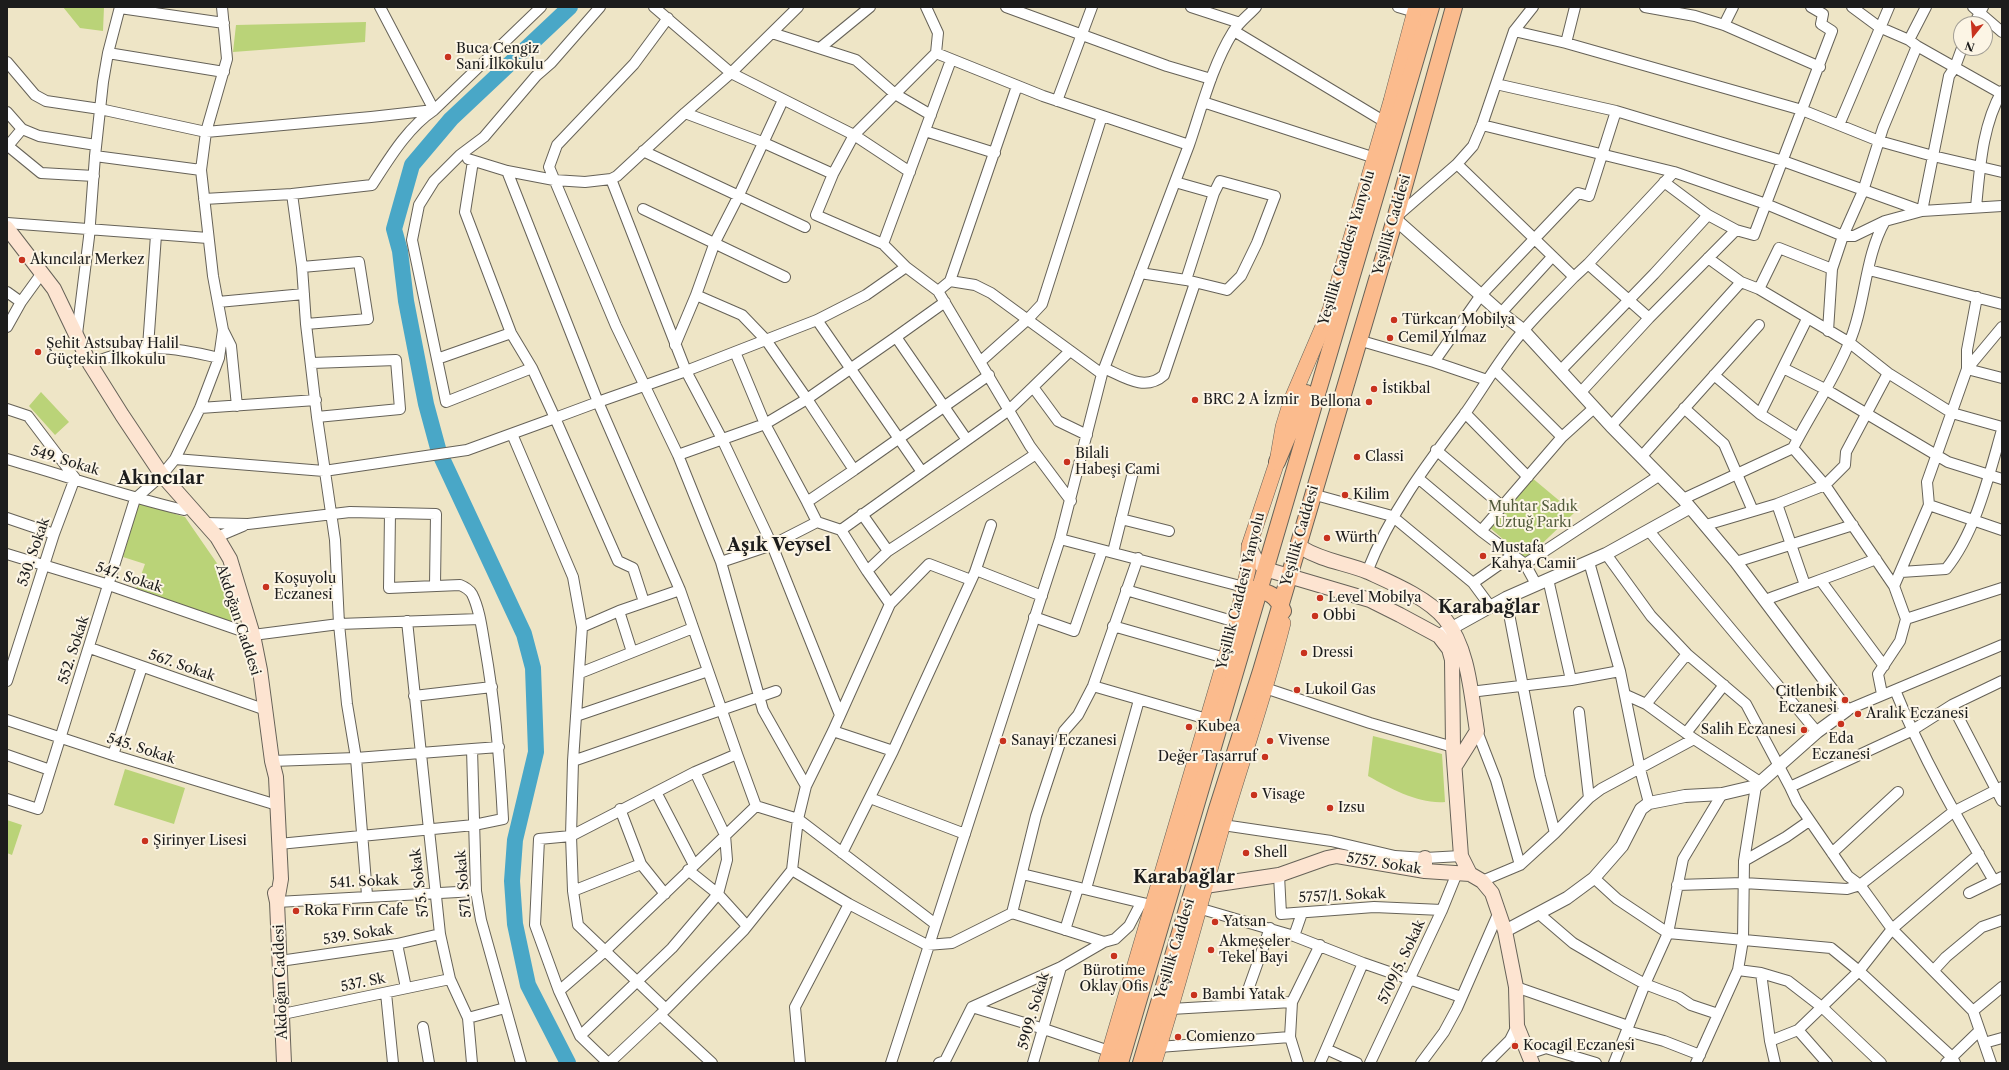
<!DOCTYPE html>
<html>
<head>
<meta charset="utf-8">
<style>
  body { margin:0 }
  #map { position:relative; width:2009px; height:1070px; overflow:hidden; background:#eee5c6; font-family:"Libre Caslon Text",serif }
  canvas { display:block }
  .frame { position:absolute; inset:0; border:8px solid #1c1c1c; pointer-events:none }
  .north { position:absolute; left:1953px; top:16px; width:40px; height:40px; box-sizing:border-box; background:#fcf5e5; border:1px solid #a29e95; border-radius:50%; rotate:197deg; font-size:11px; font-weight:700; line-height:16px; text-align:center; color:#1c1c1c }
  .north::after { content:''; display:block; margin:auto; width:14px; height:18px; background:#c8321e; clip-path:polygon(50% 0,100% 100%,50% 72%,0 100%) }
</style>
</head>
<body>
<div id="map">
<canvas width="2009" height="1070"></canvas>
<div class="frame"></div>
<div class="north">N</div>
</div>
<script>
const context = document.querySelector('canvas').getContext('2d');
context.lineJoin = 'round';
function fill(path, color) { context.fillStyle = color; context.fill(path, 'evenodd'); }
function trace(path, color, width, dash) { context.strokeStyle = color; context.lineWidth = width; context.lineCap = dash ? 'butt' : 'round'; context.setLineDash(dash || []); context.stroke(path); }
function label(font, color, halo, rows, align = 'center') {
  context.font = font + ' "Libre Caslon Text",serif'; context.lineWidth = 4; context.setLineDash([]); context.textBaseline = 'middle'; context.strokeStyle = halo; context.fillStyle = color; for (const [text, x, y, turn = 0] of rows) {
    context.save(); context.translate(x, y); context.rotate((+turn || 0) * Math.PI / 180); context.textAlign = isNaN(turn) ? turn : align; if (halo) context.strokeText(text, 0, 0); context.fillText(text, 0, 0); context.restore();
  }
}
fill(new Path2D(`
  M63,7H104L103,31L80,28Z
  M366,22L365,42L233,52L236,25Z
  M41,392L69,422L55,435L29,406Z
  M1531,477L1574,513L1526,559L1488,526Z
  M139,503L185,517L223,572L232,623L135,592L145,564L123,557Z
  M1373,736L1442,754L1445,802C1418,804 1392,789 1368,776Z
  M125,769L185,788L174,824L114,805Z
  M7,820L22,825L12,855L7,853Z`), '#bad378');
trace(new Path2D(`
  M568,1063L528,985L515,924L512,881L515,840L536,752L533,668L524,634L439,452L426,404L406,301L400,251L394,229L412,165L451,119L570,7`), '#49a7c7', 16);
const minor = new Path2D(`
  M654,7L731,73L685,113
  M798,7L731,73L854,135L910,172
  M1006,7L1167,66L1211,79
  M1191,7L1240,23
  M1398,7L1415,12
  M1645,7L1695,16L1724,25L1820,67
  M1852,7L1879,27L1909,40
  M1973,7L2002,32
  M120,8L224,23
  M668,18L634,64L557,145L549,167L616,326L678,455L721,562
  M1974,24L1983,7
  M1724,25L1733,7
  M1234,31L1385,122
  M1514,31L1566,43L1802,110L1879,141L1933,156L2002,172
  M772,33L856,60L895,94L931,115
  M1566,43L1575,7
  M1917,46L2002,94
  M820,48L870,7
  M108,53L224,72
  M936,53L1043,96L1189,145L1102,374
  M7,62L35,95L46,101L100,109L206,132L371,117L434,110L541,7
  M1496,84L1616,111L1783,161L1922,211L1949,76L1955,67L1962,48
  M1057,101L1092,7
  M1203,102L1375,158
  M7,112L22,129
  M1482,125L1674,172L1766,204L1843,236H1854L1885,221L1922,211L2002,206
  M1839,125L1889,7
  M925,131L995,153
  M1189,145C1202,107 1212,66 1233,32C1239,22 1249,15 1256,7
  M8,146L41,173L94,176
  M7,147L22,129L39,136L96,145
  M643,151L805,227
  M95,156L201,170
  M468,159L507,171L554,180L585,182L611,179
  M1457,164L1574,277L1588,264L1674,172
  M507,171L598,402L555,418L618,561L633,568L644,602
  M833,174L762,142L685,113L617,176L611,179L686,371L722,439L772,545L840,715
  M1175,182L1214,193
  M1664,182L1708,215L1736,230
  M292,194L302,267L306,324L317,417L335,540L339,624L347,704L356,758L367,895
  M204,199L292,194L372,185C389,159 407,128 434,110L380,7
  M1976,207C1980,168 1982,126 2002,91
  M643,209L785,277
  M1396,217L1457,164L1473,146L1482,125L1514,31L1533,7
  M7,223L208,238
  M883,244L816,215L833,174L854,135L936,53L938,33L926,7
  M1708,258L1741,282L1759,289L1850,343L1888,373L1952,413L2002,427
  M1588,264L1649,318
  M302,267L359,262L368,319L306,324
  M906,267L883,244L951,60
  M1869,270L2002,304
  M1140,273L1186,280L1227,290L1241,276L1257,243L1275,196L1220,181L1214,193L1186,280
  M950,281L1017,86
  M1759,289L1779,248L1832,269
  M938,291L1030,446L1071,501
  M7,292L21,302
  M218,302L304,294
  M945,302L896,337L967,440
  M1501,313L1552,257
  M817,320L922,472
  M7,327L21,302L42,273
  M2002,327L1967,369L2002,378
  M223,330L231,346L237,406
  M1828,331L1832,269L1843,236L1863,191L1883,128L1917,46L1909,40L1926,7
  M77,334L89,237L95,156L103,82L108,53L120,7
  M896,337L807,399L854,470L989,375
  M1358,340L1434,362L1487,380
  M675,345L696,295
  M148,347L156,235
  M735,352L765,424L807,502L854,470
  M437,359L511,333
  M981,361L1027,320L1042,304L1102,116
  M1434,362L1481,295L1578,193L1589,196L1616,111
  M312,363L396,360L400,409L317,417
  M90,364C142,343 166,345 219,358
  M532,368L446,402L412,240L419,205L434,181L460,155L484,137L536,76L551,63L600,7
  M1104,368C1124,377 1145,392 1164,375L1195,283
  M1783,368L1825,389L1948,462L2002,479
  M1495,370L1562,437
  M1561,370L1654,274L1708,215
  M1714,375L1760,414L1798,438
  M1033,387L1070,351
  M1581,392L1649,318L1736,230L1754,235L1832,31L1821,24L1823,14L1811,7
  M200,408L316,400
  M1684,408L1724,444L1753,511
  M7,409L28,416L75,478L54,534L7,681
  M1465,413L1528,477
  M1760,414L1807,319
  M1611,426L1741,282
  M512,434L573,577L582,627L573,761
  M1436,450L1502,506
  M678,455L765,424L807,399L766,340L742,315L696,295L715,242L738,197L783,100
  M1642,456L1759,325
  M7,459C66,476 124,496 184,510
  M175,459L324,471L467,450L555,418L532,368L511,333L465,212L473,161
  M1418,478L1481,531L1525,564L1536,584
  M1312,494L1392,516L1473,583L1490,606
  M1683,499L1793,448
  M1777,504L1805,585
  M1929,505L2002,530
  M862,514L888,551
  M7,518L54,534
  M1121,519L1169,531
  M817,522L841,530L867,571L890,604
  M205,523L248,524L350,512L436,514L435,585
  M1706,525L1777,504L1825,485L1845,465L1846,452L1888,373
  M841,530L1009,410L1033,387L1058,421L1087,435
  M1481,531L1562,437L1594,408
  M1649,531L1817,732
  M217,537L243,526
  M1060,539L1244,587
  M1113,552L1133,472
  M7,554L109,585L242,631
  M1606,554L1651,616L1687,654L1746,704L1790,787L1797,802L1848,876L1860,885L1892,929L1973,1011L1991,1063
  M1589,562L1620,671L1640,769L1649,803
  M1736,562L1853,525
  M1525,564L1660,475
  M976,570L1042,596
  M867,571L888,551L1036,454
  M1367,572C1390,513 1426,465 1464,415C1484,387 1501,356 1524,330C1539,312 1557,295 1574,277
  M1901,572L1946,569C1976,532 1989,475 2002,430
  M1548,579L1571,680
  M1821,581L1884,666
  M1473,583L1513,555
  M1894,586L1929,505L1927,482L1967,369V350L1977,297
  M1126,590L1236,622
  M1506,598L1540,776L1555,833
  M1765,600C1802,586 1839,574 1876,559
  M619,611L632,652
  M1034,617L1074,631L1102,551
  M1906,619L2002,588
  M407,621L440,934L450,979L468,1018L472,1063
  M1113,626L1225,658
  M582,627L619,611L680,590
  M253,635L339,624L480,619
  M90,648L266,710
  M580,673L693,628
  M1093,686L1207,719
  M1265,688L1370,723L1453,747
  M1895,690C1922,757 1958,819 1994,881
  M1470,692L1571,680L1620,671
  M1882,694L1878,674L1900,641L1906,619L1894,586L1825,485L1793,448C1811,413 1834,380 1849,343C1866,304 1864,258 1885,221
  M1626,695L1646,704L1694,739L1760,782
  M414,696L492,687
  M1646,704L1687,654
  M1952,705L2002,801
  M1847,710L2002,645
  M1579,712L1589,798
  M576,716L708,671
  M7,720L113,755L277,805
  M833,731L893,751
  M1477,731L1496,780L1520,865
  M1686,733L1724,685
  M499,747L472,749L476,891L481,920L521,1063
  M737,754L756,806L798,819L934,923
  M7,755L50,770
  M113,755L142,667
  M272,761L356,758L472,749
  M806,786L763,710L721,562L772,545L817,522L807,502
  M1790,787L1911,731L1952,705L2002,681
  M656,792L694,865
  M870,798L965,834
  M7,799L38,809L135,499L162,475L175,459L200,408L219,358L223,330L213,276L201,170L206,132L227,59L222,7
  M620,809L641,864
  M1223,825L1331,841L1395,856L1425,858L1461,856
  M279,844L474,825L503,819C500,761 495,704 485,647C482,630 480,610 472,594C469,589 465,587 460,585L389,588L390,513
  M842,853L893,751L975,572L991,525
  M1832,853L1898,792
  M1744,861L1786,837L1809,821
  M688,870L718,894L747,926
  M792,870L798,819L806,786L833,731L890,604L929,564L971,580
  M1022,874L1147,904
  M1279,875L1281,914L1374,907L1442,910
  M1594,878L1617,899L1668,933L1831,948L1859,971L1928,1035L1952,1057L1955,1063
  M1482,881L1520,865L1555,833L1589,798L1601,789L1694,739
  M1677,885L1743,883L1847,889L1860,885L1953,812L2002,787
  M1086,889L1139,700
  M573,891L641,864L665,894
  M1969,893L2002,877
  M277,902L476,891
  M1198,908L1294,936L1363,963L1461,997
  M1012,913L1036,816L1064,731L1078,715L1093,686L1138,558
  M1538,913L1573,943L1614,967L1645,984L1679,997L1691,1005L1718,1014
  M1065,930L1078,888
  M1294,936L1302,913
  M397,944L406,988
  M280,961L397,944L440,934
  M1738,970L1761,973L1788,981L1823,1008L1881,1063
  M1934,970L1946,957L1982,927L2002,920
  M1761,973L1770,1041L1775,1063
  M1516,987L1628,1026
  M559,991L604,952L756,806
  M386,993L393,1063
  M1292,1002L1320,945
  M1243,1004L1270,928
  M972,1007L1044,1029L1109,1051
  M666,1009L578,925L573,891L571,836L573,761L776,691
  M1171,1009L1292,1002L1290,1037L1298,1063
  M1973,1011L2002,987
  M283,1014L450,979
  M468,1018L505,1008
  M423,1027L429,1063
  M1798,1030L1827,1063
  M1627,1031L1664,1041L1700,1055
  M580,1036L672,948L718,894L727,860L725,835L695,772
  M1770,1041L1798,1030L1859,971L1892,929L1979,854
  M1984,1043L2002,1038
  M1159,1047L1290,1037
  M1326,1049L1357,1063
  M1528,1054L1546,1048L1596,1063
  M608,1063L580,1036L559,991L535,925L539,839L571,836L695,772L737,754L680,590L598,402L686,371L817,320L866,295L906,267L938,291L950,281L975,285L991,293L1102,374L1060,539L891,1063
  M609,1063L660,1015
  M712,1063L660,1015L744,930L792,870L849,904L927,945L952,943L1012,913L1104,942
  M800,1063L795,1007L849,904
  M939,1063L945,1061L972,1007L1061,967L1104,942L1115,939L1129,926L1141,903
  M1033,1063L1061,967
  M1320,1063L1363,963
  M1370,1063L1442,910L1457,873
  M1421,1063L1444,1032L1457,1008L1498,914
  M1487,1063L1510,1040L1517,1026
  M1614,1063L1645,984L1668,933L1683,859L1722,794
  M1696,1063L1738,970L1743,940L1744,861L1756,786
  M1946,1063L1979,1031`);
const tertiary = new Path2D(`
  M1395,219L1501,313L1523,330L1611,426L1683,499L1736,562L1847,710L1817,732L1756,786L1722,794L1685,796L1649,803L1641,809L1622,846L1594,878L1567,898L1505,931
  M1443,633L1506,598L1606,554L1689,508`);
const secondary = new Path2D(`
  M7,228L54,289L90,364L122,415L162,475L217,537L230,559L253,635L260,670L272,761L276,777L281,879L277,902
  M1249,546L1255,558L1265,569L1370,600L1400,615L1439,636L1449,649L1452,660L1453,747L1461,856L1470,874L1482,881L1492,893L1505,931L1516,987L1517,1026L1532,1063
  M1302,548C1323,561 1346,563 1368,572C1392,583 1428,598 1445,619C1469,649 1471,695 1477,731L1455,766
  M1425,871V858
  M1205,886L1279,875L1327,858L1337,856L1425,871L1470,874
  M275,893L277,902L284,1063`);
const primary = new Path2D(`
  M1106,1063L1236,622L1248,570L1249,546L1277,462L1283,427L1291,401L1330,310L1391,101L1416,7
  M1154,1063C1179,984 1200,903 1223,824C1243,757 1266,691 1283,623`);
const trunk = new Path2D(`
  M1277,462L1306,393
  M1244,587C1264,593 1274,589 1283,611
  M1120,1063C1223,711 1326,359 1431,7
  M1141,1063L1217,809L1261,671L1395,219L1454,7`);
trace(minor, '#666258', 12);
trace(tertiary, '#666258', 14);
trace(secondary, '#666258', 16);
trace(primary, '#666258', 16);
trace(trunk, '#666258', 18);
trace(minor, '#fff', 10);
trace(tertiary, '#fff', 12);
trace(secondary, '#fde4d1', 14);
trace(primary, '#fbbb8d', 15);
trace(trunk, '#fbbb8d', 16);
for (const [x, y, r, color] of [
  [448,57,4,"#c8321e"],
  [22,260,4,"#c8321e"],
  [1394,320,4,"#c8321e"],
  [1390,338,4,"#c8321e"],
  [38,352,4,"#c8321e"],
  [1374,389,4,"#c8321e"],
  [1195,400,4,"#c8321e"],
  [1369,402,4,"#c8321e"],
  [1357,457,4,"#c8321e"],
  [1067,462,4,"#c8321e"],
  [1345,495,4,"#c8321e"],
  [1327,538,4,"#c8321e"],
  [1483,556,4,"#c8321e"],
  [266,587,4,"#c8321e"],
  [1320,598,4,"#c8321e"],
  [1315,616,4,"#c8321e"],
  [1304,653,4,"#c8321e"],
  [1297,690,4,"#c8321e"],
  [1845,700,4,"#c8321e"],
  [1858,714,4,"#c8321e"],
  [1841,724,4,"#c8321e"],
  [1189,727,4,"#c8321e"],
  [1804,730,4,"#c8321e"],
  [1003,741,4,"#c8321e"],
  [1270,741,4,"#c8321e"],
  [1265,757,4,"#c8321e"],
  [1254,795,4,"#c8321e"],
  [1330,808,4,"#c8321e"],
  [145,841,4,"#c8321e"],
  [1246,853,4,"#c8321e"],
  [296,911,4,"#c8321e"],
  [1215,922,4,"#c8321e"],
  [1211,950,4,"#c8321e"],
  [1114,956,4,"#c8321e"],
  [1194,995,4,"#c8321e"],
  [1178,1037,4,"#c8321e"],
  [1515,1046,4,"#c8321e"]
]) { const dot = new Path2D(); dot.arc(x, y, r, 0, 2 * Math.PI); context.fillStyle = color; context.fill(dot); trace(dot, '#fcf5e5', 1.5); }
label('14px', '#1c1c1c', '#fcf5e5', [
  ["Buca Cengiz",456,49],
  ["Sani İlkokulu",456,65],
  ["Akıncılar Merkez",30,260],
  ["Türkcan Mobilya",1402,320],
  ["Cemil Yılmaz",1398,338],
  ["Şehit Astsubay Halil",46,344],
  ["Güçtekin İlkokulu",46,360],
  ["İstikbal",1382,389],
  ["BRC 2 A İzmir",1203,400],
  ["Bellona",1361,402,"right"],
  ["Bilali",1075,454],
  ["Habeşi Cami",1075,470],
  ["Classi",1365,457],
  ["Kilim",1353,495],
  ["Würth",1335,538],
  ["Mustafa",1491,548],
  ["Kahya Camii",1491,564],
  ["Koşuyolu",274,579],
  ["Eczanesi",274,595],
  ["Level Mobilya",1328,598],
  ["Obbi",1323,616],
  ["Dressi",1312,653],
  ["Lukoil Gas",1305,690],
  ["Çitlenbik",1837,692,"right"],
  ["Eczanesi",1837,708,"right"],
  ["Aralık Eczanesi",1866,714],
  ["Kubea",1197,727],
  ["Salih Eczanesi",1796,730,"right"],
  ["Eda",1841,739,"center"],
  ["Eczanesi",1841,755,"center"],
  ["Sanayi Eczanesi",1011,741],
  ["Vivense",1278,741],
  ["Değer Tasarruf",1257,757,"right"],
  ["Visage",1262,795],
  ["Izsu",1338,808],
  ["Şirinyer Lisesi",153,841],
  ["Shell",1254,853],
  ["Roka Fırın Cafe",304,911],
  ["Yatsan",1223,922],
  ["Akmeşeler",1219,942],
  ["Tekel Bayi",1219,958],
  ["Bürotime",1114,971,"center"],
  ["Oklay Ofis",1114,987,"center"],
  ["Bambi Yatak",1202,995],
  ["Comienzo",1186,1037],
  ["Kocagil Eczanesi",1523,1046]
], 'left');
label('14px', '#1c1c1c', '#fcf5e5', [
  ["Yeşillik Caddesi",1392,225,-74],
  ["Yeşillik Caddesi Yanyolu",1347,248,-73],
  ["549. Sokak",65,461,17],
  ["Yeşillik Caddesi",1300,536,-74],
  ["530. Sokak",34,552,-71],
  ["547. Sokak",129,578,18],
  ["Yeşillik Caddesi Yanyolu",1241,591,-76],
  ["Akdoğan Caddesi",238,620,72],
  ["552. Sokak",74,650,-72],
  ["567. Sokak",182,666,19],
  ["545. Sokak",141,749,18],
  ["5757. Sokak",1384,864,9],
  ["541. Sokak",364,882,-3],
  ["575. Sokak",420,883,-97],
  ["571. Sokak",464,884,-95],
  ["5757/1. Sokak",1342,896,-3],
  ["539. Sokak",358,935,-9],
  ["Yeşillik Caddesi",1175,949,-73],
  ["5709/5. Sokak",1402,962,-65],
  ["Akdoğan Caddesi",281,982,-92],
  ["537. Sk",363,983,-12],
  ["5909. Sokak",1034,1011,-74]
]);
label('14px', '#535c3c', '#fcf5e5', [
  ["Muhtar Sadık",1533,507],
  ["Uztuğ Parkı",1533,523]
]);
label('bold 18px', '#1c1c1c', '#fcf5e5', [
  ["Akıncılar",161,479],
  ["Aşık Veysel",779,546],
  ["Karabağlar",1489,608],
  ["Karabağlar",1184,878]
]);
</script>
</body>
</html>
